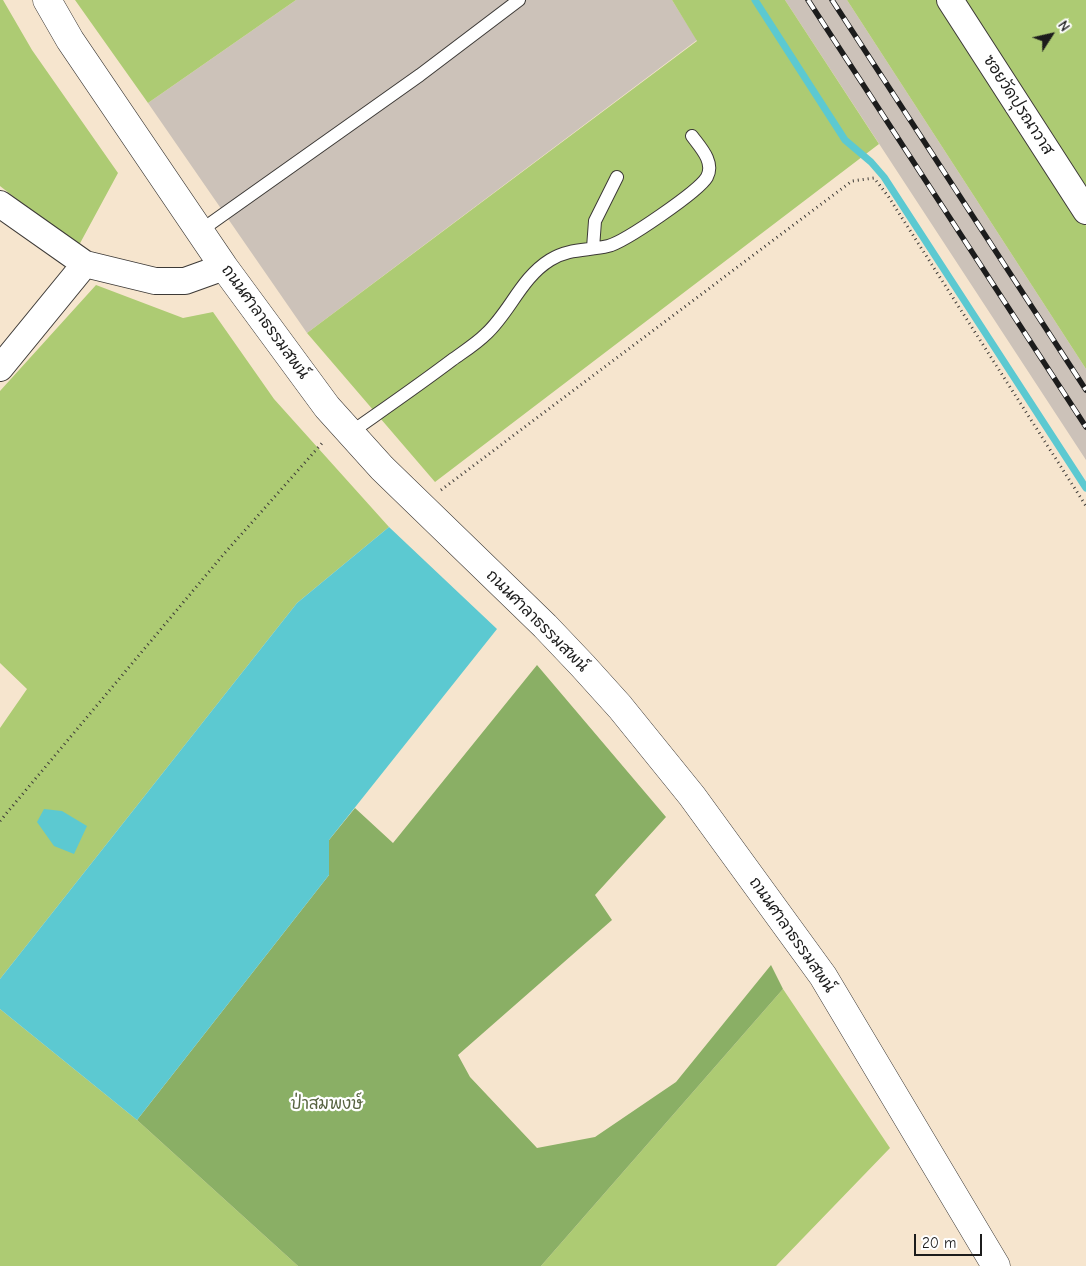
<!DOCTYPE html>
<html>
<head>
<meta charset="utf-8">
<style>
  body { margin:0 }
  #map { position:relative; width:1086px; height:1266px; overflow:hidden; background:#f6e5ce; font-family:"Comic Neue",sans-serif }
  canvas { display:block }
  .north { position:absolute; left:1026px; top:10px; width:50px; height:50px; -webkit-text-stroke:4px #fff; paint-order:stroke; rotate:55deg; font-size:14px; font-weight:700; line-height:20px; text-align:center; color:#1c1c1c }
  .north::after { content:''; display:block; margin:auto; width:18px; height:22px; background:#1c1c1c; clip-path:polygon(50% 0,100% 100%,50% 72%,0 100%) }
  .scale { position:absolute; left:914px; top:1234px; width:68px; height:22px; box-sizing:border-box; border:2px solid #1c1c1c; border-top:0; padding-left:6px; font-size:15px; line-height:18px; white-space:nowrap; color:#1c1c1c; -webkit-text-stroke:4px #fff; paint-order:stroke }
</style>
</head>
<body>
<div id="map">
<canvas width="1086" height="1266"></canvas>
<div class="north">N</div>
<div class="scale">20 m</div>
</div>
<script>
const context = document.querySelector('canvas').getContext('2d');
context.lineJoin = 'round';
function fill(path, color) { context.fillStyle = color; context.fill(path, 'evenodd'); }
function trace(path, color, width, dash) { context.strokeStyle = color; context.lineWidth = width; context.lineCap = dash ? 'butt' : 'round'; context.setLineDash(dash || []); context.stroke(path); }
function label(font, color, halo, rows, align = 'center') {
  context.font = font + ' "Comic Neue","Playpen Sans Thai",sans-serif'; context.lineWidth = 4.5; context.setLineDash([]); context.textBaseline = 'middle'; context.strokeStyle = halo; context.fillStyle = color; for (const [text, x, y, turn = 0] of rows) {
    context.save(); context.translate(x, y); context.rotate((+turn || 0) * Math.PI / 180); context.textAlign = isNaN(turn) ? turn : align; if (halo) context.strokeText(text, 0, 0); context.fillText(text, 0, 0); context.restore();
  }
}
fill(new Path2D(`
  M296,0H672L697,40L307,333L148,103Z
  M785,0H847L1086,369V460Z`), '#ccc2b9');
fill(new Path2D(`
  M0,0H3L32,50L118,173L78,247L0,186Z
  M75,0H296L148,103Z
  M672,0H785L879,144L435,482L307,333L697,41Z
  M847,0H938L1076,210L1086,226V369Z
  M961,0H1086V195Z
  M96,285L183,318L213,312L274,399L389,527L297,603L0,979V728L27,689L0,663V391Z
  M783,989L890,1148L776,1266H541Z
  M0,1009L137,1120L298,1266H0Z`), '#adcb73');
fill(new Path2D(`
  M537,665L666,817L595,895L612,920L458,1055L470,1077L537,1148L595,1137L676,1082L771,965L783,989L541,1266H298L137,1120L329,875V840L355,808L393,843Z`), '#8aaf65');
fill(new Path2D(`
  M389,527L497,629L329,840V875L137,1120L0,1009V979L297,603Z
  M44,809L62,811L87,826L74,854L54,846L37,822Z`), '#5cc9d1');
trace(new Path2D(`
  M755,0L845,140L871,162L884,177L1086,488`), '#5cc9d1', 7);
const service = new Path2D(`
  M200,231L420,75L519,0
  M593,248L595,221L617,177
  M350,433C384,409 419,385 452,360C463,352 476,344 486,334C510,312 521,278 550,260C569,248 588,251 608,246C625,242 699,191 707,177C715,162 700,147 692,136`);
const minor = new Path2D(`
  M950,0L1086,211
  M0,204L85,264
  M0,368L85,264L155,281H185L224,267`);
const tertiary = new Path2D(`
  M47,0L70,40L224,267L327,407L382,468L545,626L583,666L620,707L692,796L823,976L996,1266`);
trace(service, '#3d3a37', 14);
trace(minor, '#3d3a37', 28);
trace(tertiary, '#3d3a37', 29);
trace(new Path2D(`
  M441,490L852,181L874,178L888,196L1086,506
  M0,821L223,555L324,441`), '#3d3a37', 3, [1, 4]);
trace(service, '#fff', 12);
trace(minor, '#fff', 26);
trace(tertiary, '#fff', 28);
const rail = new Path2D(`
  M808,0L1086,427
  M832,0L1086,390`);
trace(rail, '#1c1c1c', 5.5);
trace(rail, '#fff', 4, [11]);
label('16px', '#1c1c1c', '#fff', [
  ["ซอยวัดปุรณาวาส",1018,105,57],
  ["ถนนศาลาธรรมสพน์",265,322,54],
  ["ถนนศาลาธรรมสพน์",537,621,45],
  ["ถนนศาลาธรรมสพน์",792,935,55]
]);
label('16px', '#56623f', '#fff', [
  ["ป่าสมพงษ์",327,1104]
]);
</script>
</body>
</html>
